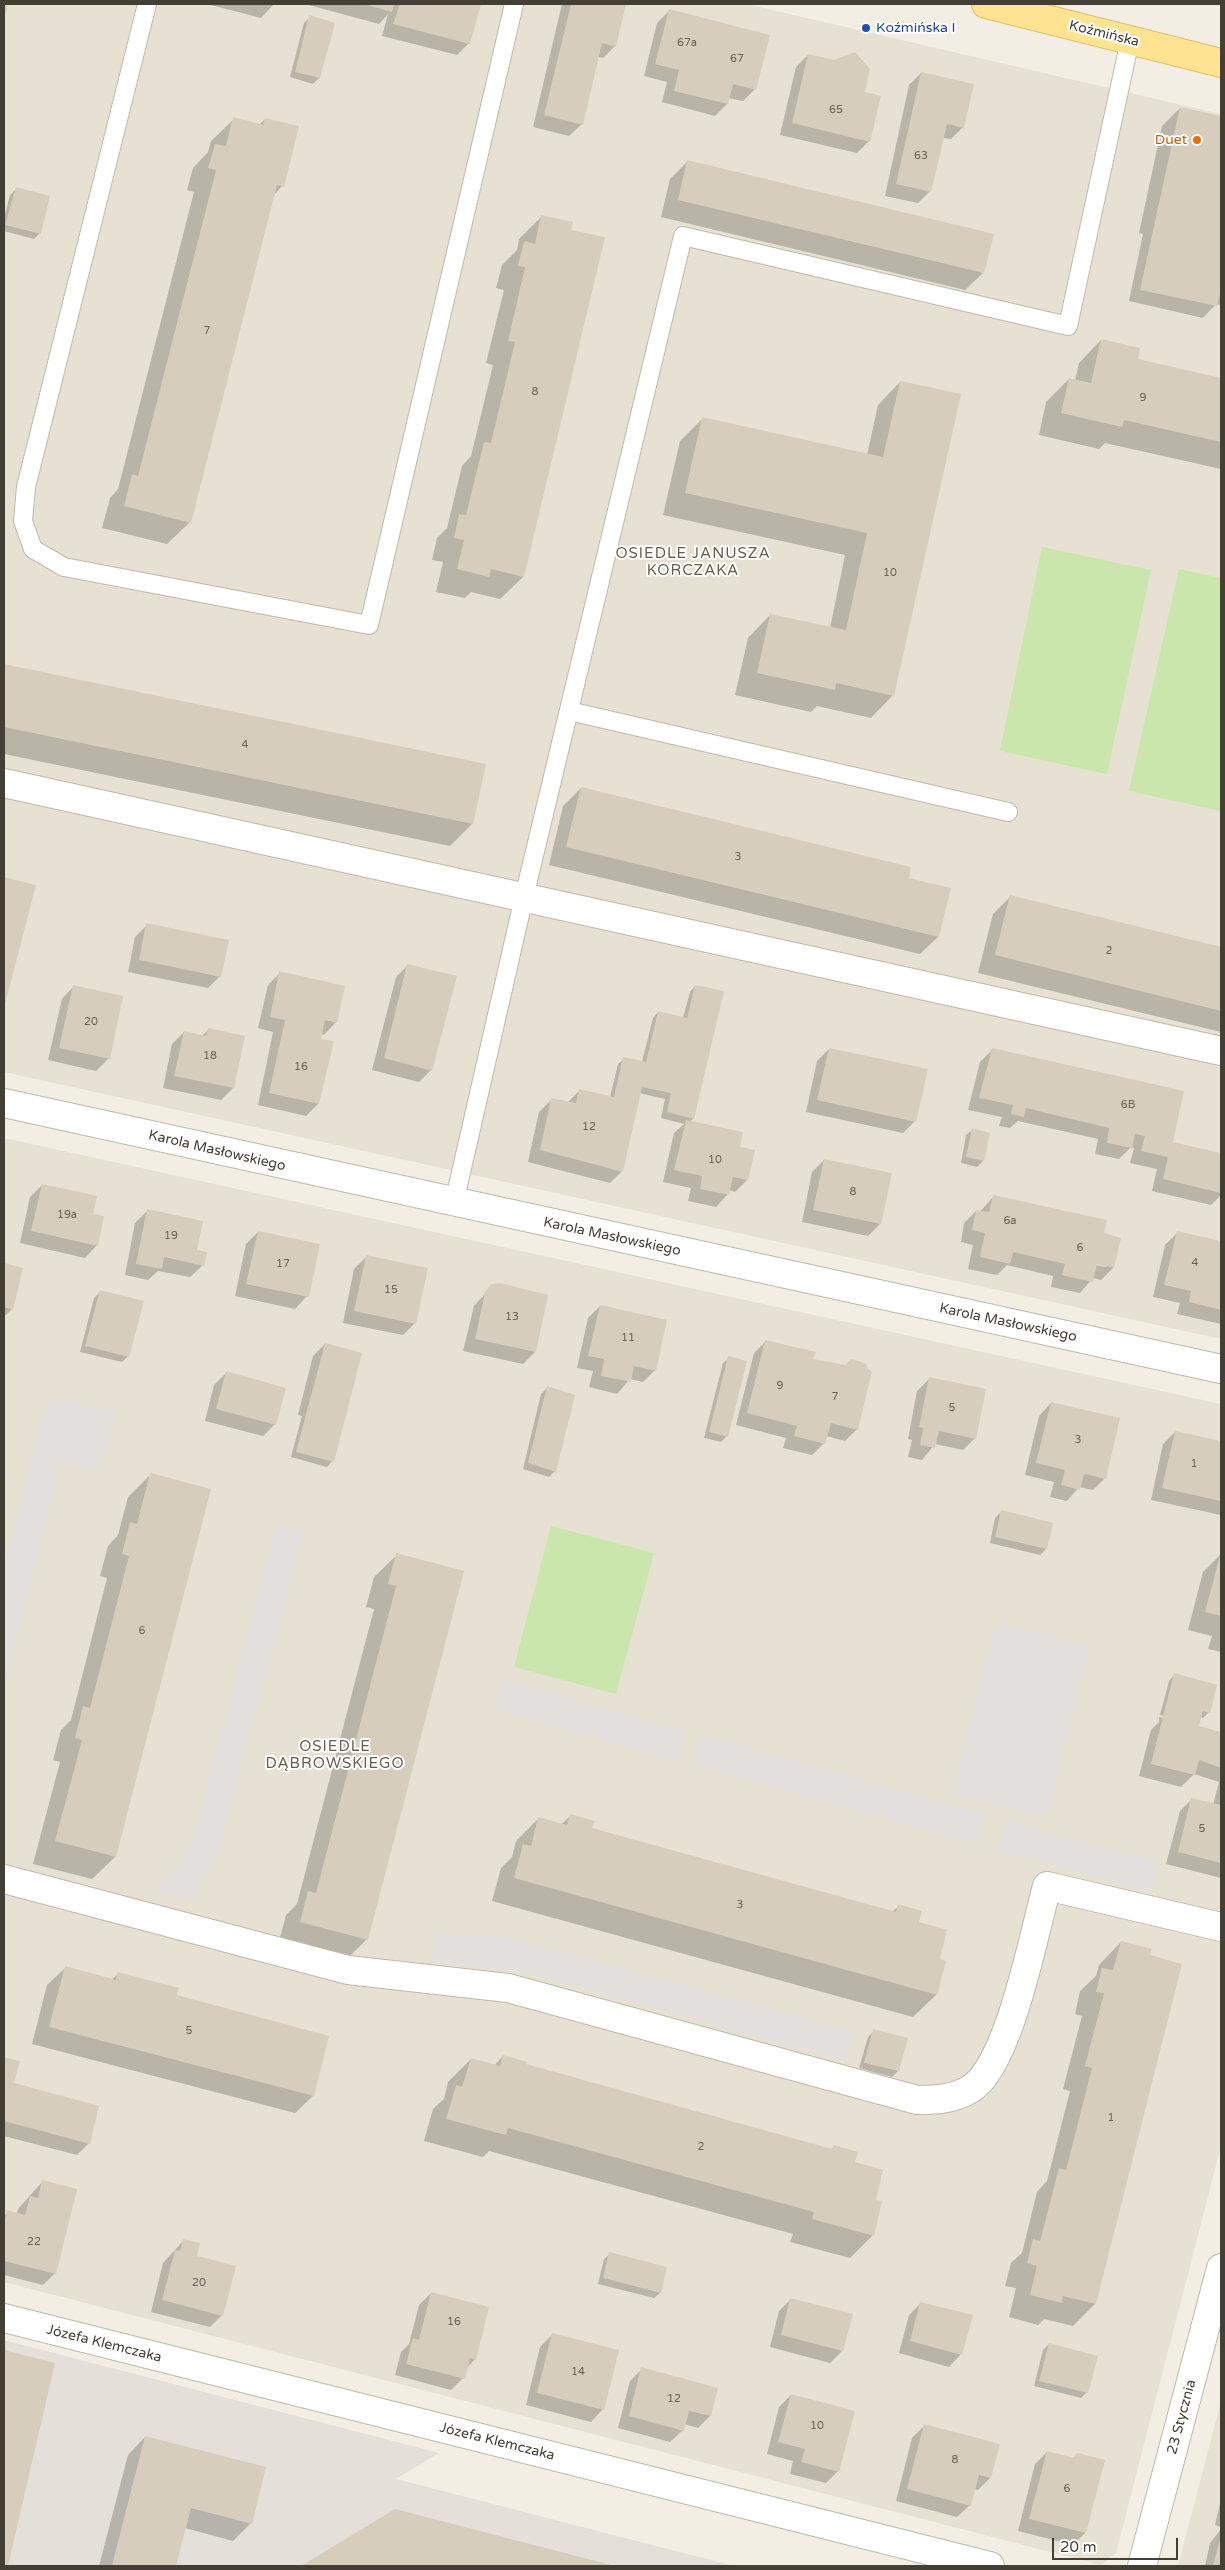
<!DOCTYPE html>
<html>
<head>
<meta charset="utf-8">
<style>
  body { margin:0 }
  #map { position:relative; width:1225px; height:2570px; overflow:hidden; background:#f2eee4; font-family:"Varela Round",sans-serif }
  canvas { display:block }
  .frame { position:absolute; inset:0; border:5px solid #443f34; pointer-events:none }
  .scale { position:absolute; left:1052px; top:2538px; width:126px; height:22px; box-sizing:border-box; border:2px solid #443f34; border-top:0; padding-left:6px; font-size:15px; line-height:18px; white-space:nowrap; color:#443f34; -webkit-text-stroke:4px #fff; paint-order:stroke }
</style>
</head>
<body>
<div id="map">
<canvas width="1225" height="2570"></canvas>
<div class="frame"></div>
<div class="scale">20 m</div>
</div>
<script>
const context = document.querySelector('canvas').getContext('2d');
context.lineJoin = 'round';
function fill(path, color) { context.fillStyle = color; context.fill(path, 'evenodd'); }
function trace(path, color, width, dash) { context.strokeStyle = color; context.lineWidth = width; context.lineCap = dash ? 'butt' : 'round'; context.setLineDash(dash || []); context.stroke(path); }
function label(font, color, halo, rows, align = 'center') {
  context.font = font + ' "Varela Round",sans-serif'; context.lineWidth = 4; context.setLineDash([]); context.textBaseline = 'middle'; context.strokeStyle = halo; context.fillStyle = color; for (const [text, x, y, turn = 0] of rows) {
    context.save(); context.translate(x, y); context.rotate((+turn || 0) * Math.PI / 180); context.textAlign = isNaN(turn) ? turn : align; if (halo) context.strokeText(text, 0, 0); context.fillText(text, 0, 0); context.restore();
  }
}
fill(new Path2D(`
  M4,4H746L1221,114V1339L4,1072Z
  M4,1138L1221,1404V2146L1116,2553L1101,2565L4,2282Z
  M1221,2401V2566H1178Z`), '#e6e1d2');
fill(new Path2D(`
  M4,2340L439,2453L396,2479L734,2566H4Z`), '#e4e0d9');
fill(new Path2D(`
  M1042,547L1151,570L1107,774L1000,751Z
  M1179,569L1221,578V811L1129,791Z
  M551,1526L654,1553L616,1694L514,1667Z`), '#cae6ad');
fill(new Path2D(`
  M48,1396L115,1413L100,1471L61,1462L4,1689V1570Z
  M277,1523L305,1530L214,1866L189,1900L156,1890L193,1843Z
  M996,1622L1090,1646L1046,1817L952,1793Z
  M503,1680L686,1731L678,1761L495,1709Z
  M701,1735L987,1815L978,1844L693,1764Z
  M1006,1821L1159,1862L1151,1892L998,1850Z
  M436,1933L513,1938L854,2031L846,2061L538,1976L504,1969L429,1962Z`), '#e3e0dd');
fill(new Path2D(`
  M207,4H274L261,18Z
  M305,4H480L469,43L457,55L382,36L388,14L379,24Z
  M562,4H625L615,46L603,58L598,57L582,124L569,136L533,127Z
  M669,11L755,89L743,101L728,98L727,104L715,116L662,102L667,82L644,76L657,23Z
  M310,17L333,23L319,78L313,84L290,77L304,23Z
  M808,55L863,93L869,141L857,153L780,135L796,67Z
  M921,73L963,127L951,139L942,138L930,191L918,203L885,196L909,85Z
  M1180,108L1221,118V305L1216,304L1203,318L1129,301L1143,234L1139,233L1162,126Z
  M234,119L259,125L265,119L282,186L273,196L190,522L167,544L102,528L110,498L118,489L194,192L187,190L193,168L208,152L211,141Z
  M688,161L983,273L965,290L661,217L670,179Z
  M16,189L40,233L34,239L4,231V218L10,195Z
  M542,216L570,230L603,238L523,577L500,599L471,592L465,598L436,592L443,562L432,560L437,538L447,528L462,466L471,456L493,365L486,363L504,290L496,288L502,265L517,250L519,239Z
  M1101,340L1136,360L1221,379V469L1105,443L1099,449L1039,435L1046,402L1069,379L1075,381L1079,363Z
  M900,382L893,695L871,718L817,706L811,712L735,695L748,638L770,615L830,628L845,555L663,515L680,441L702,419L867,455L878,405Z
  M4,665L485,765L472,824L450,846L4,754Z
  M581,788L907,879L938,937L920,954L549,865L563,806Z
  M4,878L34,886L4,1004Z
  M1010,897L1221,948V1032L978,973L993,914Z
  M147,925L220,976L208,988L128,972L135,937Z
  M408,965L431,1070L419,1082L372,1070L396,977Z
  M280,973L336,1022L324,1035L321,1034L320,1040L332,1042L318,1104L306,1116L258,1105L273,1032L258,1028L268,985Z
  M74,986L122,997L108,1059L96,1071L48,1060L62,999Z
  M695,986L693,1119L689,1122L738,1148L753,1151L747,1180L735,1192L729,1190L728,1194L716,1207L688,1201L691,1188L663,1182L674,1133L684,1124L661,1118L665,1099L639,1093L622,1171L610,1183L528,1162L539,1112L551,1100L567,1103L580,1090L610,1097L618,1064L624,1059L642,1062L653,1018L658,1012L683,1018L690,992Z
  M208,1030L233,1088L221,1100L163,1088L172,1044L184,1032L202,1036Z
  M829,1049L915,1121L903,1133L806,1112L817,1061Z
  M992,1050L1172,1143L1221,1155V1195L1211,1205L1152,1191L1157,1169L1130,1163L1134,1148L1131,1147L1119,1159L1095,1154L1098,1139L1018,1121L1010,1128L999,1126L1002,1117L968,1110L980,1062Z
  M972,1130L989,1134L983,1161L977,1167L961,1163L966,1135Z
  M824,1160L880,1224L868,1236L802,1222L812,1172Z
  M42,1185L92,1215L97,1245L85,1258L20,1243L30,1197Z
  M993,1197L1102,1234L1113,1268L1101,1280L1093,1278L1080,1293L1051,1287L1053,1276L1007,1265L997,1275L968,1269L973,1245L961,1242L964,1223L976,1211L980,1212ZM1092,1261L1106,1265V1267L1091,1264Z
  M147,1211L196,1251L203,1265L190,1277L158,1271L148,1280L125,1275L135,1223Z
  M258,1232L307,1296L295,1309L235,1296L246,1244Z
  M1177,1233L1221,1243V1324L1177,1314L1180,1303L1153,1297L1165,1245Z
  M366,1257L415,1323L403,1335L343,1323L354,1269Z
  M4,1264L22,1269L12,1309L6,1315L4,1314Z
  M492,1286L535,1352L523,1364L463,1351L474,1306Z
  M100,1292L128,1356L122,1362L80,1352L94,1298Z
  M600,1306L655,1370L643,1382L630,1379L617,1394L589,1387L593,1371L577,1368L588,1318Z
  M766,1341L812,1360L857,1429L845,1441L826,1436L824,1443L812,1455L783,1448L786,1438L736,1425L754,1353Z
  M325,1344L332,1461L327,1467L291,1457L302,1416L298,1415L313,1356Z
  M729,1358L745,1362L726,1437L721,1442L704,1438L723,1363Z
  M226,1373L275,1424L263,1436L205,1421L214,1385Z
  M929,1379L975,1438L963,1450L935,1444L922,1460L908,1457L912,1440L908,1439L917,1391Z
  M547,1388L555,1471L549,1477L523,1469L541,1394Z
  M1051,1403L1105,1478L1093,1490L1079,1487L1067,1501L1050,1497L1054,1482L1025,1475L1039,1416Z
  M1175,1432L1221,1442V1515L1151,1500L1163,1444Z
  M151,1474L210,1490L115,1857L92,1879L33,1864L60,1762L53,1760L61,1730L71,1720L107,1578L100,1576L108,1546L118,1535L128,1497Z
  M1001,1512L1052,1524L1046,1549L1040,1555L990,1543L995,1518Z
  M1221,1554V1652L1208,1649L1212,1636L1188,1630L1203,1572Z
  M397,1555L462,1572L367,1939L344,1962L278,1945L286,1915L297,1904L374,1609L366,1607L374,1577Z
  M1174,1675L1209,1712L1203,1718L1200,1717L1197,1727L1221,1733V1878L1166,1864L1180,1811L1192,1799L1213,1805L1219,1782L1194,1774L1181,1787L1139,1776L1151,1730L1159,1722V1717L1171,1720L1172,1718L1160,1715L1169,1681Z
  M571,1815L591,1829L892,1912L899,1906L917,1923L938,1960L945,1962L936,1995L913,2017L492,1901L501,1868L512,1857L516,1841L539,1818L561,1825Z
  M1121,1942L1095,2304L1073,2326L1044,2319L1038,2325L1009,2317L1016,2288L1005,2286L1011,2263L1022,2253L1037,2192L1047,2181L1070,2091L1063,2089L1082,2016L1075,2014L1080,1991L1096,1976L1099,1965Z
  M65,1968L111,1980L118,1974L175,1996L313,2096L295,2113L32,2044L47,1985Z
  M874,2031L898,2071L892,2077L859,2068L868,2037Z
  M503,2056L524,2065L831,2150L834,2146L853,2163L874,2200L881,2202L872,2236L850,2258L790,2242L793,2234L489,2151L483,2157L424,2141L433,2109L444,2099L448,2082L471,2059L494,2066Z
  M4,2058L18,2062L13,2083L89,2143L77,2155L4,2136Z
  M43,2181L55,2273L43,2285L4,2275V2216L8,2212L17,2214L18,2209Z
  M184,2240L195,2256L222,2315L210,2327L151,2312L163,2263Z
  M610,2254L665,2268L660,2293L654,2298L598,2284L604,2259Z
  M431,2293L475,2359L466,2369L463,2378L451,2390L395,2375L401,2352L409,2344L419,2305Z
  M791,2299L842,2351L830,2363L770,2347L779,2311Z
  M921,2303L961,2354L949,2367L899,2353L909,2315Z
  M552,2335L603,2409L591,2422L526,2405L540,2347Z
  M1049,2344L1087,2392L1081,2398L1034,2386L1043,2350Z
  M4,2352L53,2364L6,2566H4Z
  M642,2369L710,2416L698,2428L684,2424L683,2430L670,2442L618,2428L630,2381Z
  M791,2395L838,2471L826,2483L790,2474L793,2461L767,2454L779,2407Z
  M924,2426L998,2445L990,2478L978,2490L974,2489L970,2505L957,2517L896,2501L912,2438Z
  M145,2437L251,2523L233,2541L185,2528L175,2566H99L128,2455Z
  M1047,2452L1073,2459L1077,2454L1085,2533L1073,2545L1018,2531L1035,2464Z
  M1221,2499V2527L1215,2525Z
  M396,2510L613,2566H304Z
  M1221,2529V2566H1205L1210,2543Z`), '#0003');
fill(new Path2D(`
  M4,4H8L4,19Z
  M363,4H394L392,12Z
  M400,4H481L470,44L393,24Z
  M571,4H626L616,47L602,43L583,125L544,115Z
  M669,9L770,35L756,90L733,84L728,104L674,91L679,70L655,64Z
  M309,15L335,23L320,78L295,72Z
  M855,52L870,69L865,92L881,96L870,142L792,123L808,54L834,60Z
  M921,72L974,84L964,128L947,124L931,192L896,184Z
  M1180,107L1221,116V290L1217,306L1140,290Z
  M233,117L263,125L265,118L299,126L284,187L277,185L191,523L124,506L132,474L138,476L216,170L208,168L215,144L226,146Z
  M687,160L994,234L984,273L678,200Z
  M16,187L50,196L41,234L5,225Z
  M541,215L573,222L571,230L605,237L524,577L491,569L489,577L457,569L464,540L454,538L459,514L466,515L484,442L491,443L515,342L508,341L525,267L518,266L524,241L535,244Z
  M1101,339L1140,348L1138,359L1221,378V442L1124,420L1122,427L1061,413L1069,378L1091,383Z
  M900,381L961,394L894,696L836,683L835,690L757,673L770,614L846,630L867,533L685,493L702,417L883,457Z
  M4,664L486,764L473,824L4,727Z
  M581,787L911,867L909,878L951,888L939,937L566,847Z
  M4,877L36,885L4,1008Z
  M1010,895L1221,947V1011L995,955Z
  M146,923L229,940L221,977L139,960Z
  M407,964L457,976L432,1071L384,1058Z
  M279,971L345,986L337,1023L325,1020L321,1039L334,1041L319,1104L269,1093L285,1020L270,1017Z
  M73,985L123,996L110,1059L59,1048Z
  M695,985L724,991L694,1119L667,1112L671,1093L642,1087L623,1172L540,1150L551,1098L576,1103L579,1089L614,1097L623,1057L646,1062L658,1011L687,1018Z
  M208,1028L245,1036L234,1088L174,1076L184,1031L206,1036Z
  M829,1048L928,1069L916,1122L817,1100Z
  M992,1048L1184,1091L1173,1142L1221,1153V1193L1163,1179L1168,1157L1141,1151L1145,1136L1135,1134L1132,1148L1107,1143L1109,1128L1026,1108L1024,1117L1011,1114L1013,1105L979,1098Z
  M686,1120L743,1132L740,1147L755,1150L748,1180L733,1177L729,1195L700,1189L702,1176L674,1170Z
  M972,1128L990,1133L984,1161L966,1157Z
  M824,1159L892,1173L881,1224L813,1210Z
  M42,1184L97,1196L93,1214L104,1216L98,1246L31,1231Z
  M993,1195L1107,1220L1104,1233L1121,1238L1114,1268L1097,1264L1093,1282L1062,1275L1065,1264L1013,1252L1010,1264L980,1257L985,1233L972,1230L976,1210L989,1212Z
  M147,1209L203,1221L197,1250L207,1252L204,1266L164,1257L162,1269L136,1264Z
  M258,1231L320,1244L309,1297L246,1284Z
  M1177,1231L1221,1241V1310L1189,1302L1191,1291L1164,1285Z
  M366,1255L428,1268L416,1324L354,1311Z
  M4,1263L23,1268L13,1310L4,1307Z
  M500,1283L548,1295L536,1352L475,1339L485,1292L491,1284Z
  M100,1290L144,1301L129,1357L85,1346Z
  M600,1305L667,1320L656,1371L634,1366L631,1382L601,1376L604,1359L588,1356Z
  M765,1340L816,1352L813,1359L845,1365L851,1359L865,1363L869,1370L872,1371L858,1430L831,1423L825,1444L794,1436L797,1426L747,1413Z
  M325,1343L362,1353L334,1462L296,1452Z
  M728,1356L747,1361L728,1437L709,1432Z
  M226,1371L286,1388L276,1425L216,1409Z
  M929,1377L986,1389L976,1439L939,1431L935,1448L920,1445L923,1428L919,1427Z
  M547,1386L575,1395L556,1472L528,1463Z
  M1051,1402L1120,1418L1106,1479L1084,1474L1080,1490L1061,1485L1065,1470L1036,1463Z
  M1175,1431L1221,1441V1501L1162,1488Z
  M150,1473L211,1489L116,1857L55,1841L82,1740L75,1738L83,1706L90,1708L129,1556L122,1554L130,1522L137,1524Z
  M1001,1510L1053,1523L1047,1549L995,1537Z
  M1221,1552V1616L1205,1612Z
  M396,1553L464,1571L368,1940L300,1922L308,1891L316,1893L396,1586L388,1584Z
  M1174,1673L1217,1685L1210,1713L1203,1711L1199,1726L1221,1732V1768L1199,1760L1195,1775L1151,1764Z
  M1191,1798L1221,1805V1863L1178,1852Z
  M570,1814L595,1821L592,1828L896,1912L898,1904L922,1911L919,1922L947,1930L940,1959L946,1961L937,1995L514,1878L523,1844L531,1846L538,1817L567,1825Z
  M1121,1941L1152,1949L1150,1955L1182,1964L1096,2304L1063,2296L1062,2303L1030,2295L1037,2266L1027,2263L1033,2239L1040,2241L1059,2168L1066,2170L1092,2068L1085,2066L1104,1993L1096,1992L1102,1968L1113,1970Z
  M65,1966L116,1980L117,1972L179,1988L177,1995L329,2036L314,2096L49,2027Z
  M873,2029L908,2038L899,2071L864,2063Z
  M503,2055L527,2062L526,2064L832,2149L834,2145L858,2152L855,2162L883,2170L876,2200L882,2201L874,2236L812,2219L814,2212L508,2128L506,2135L446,2119L456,2085L462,2087L471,2058L500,2066Z
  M4,2057L20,2061L14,2083L99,2106L90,2144L4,2121Z
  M42,2180L77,2189L56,2274L4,2261V2224L7,2210L25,2215L30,2196L38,2198Z
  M183,2239L200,2243L197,2256L236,2266L223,2316L162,2300L175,2250L180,2251Z
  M609,2252L667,2267L661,2293L603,2278Z
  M431,2292L489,2307L476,2360L470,2358L465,2379L406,2364L413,2338L419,2340Z
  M790,2298L853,2314L843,2351L781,2335Z
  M920,2302L973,2315L962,2355L910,2341Z
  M552,2333L619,2350L604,2410L537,2393Z
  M1049,2343L1098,2356L1088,2393L1039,2381Z
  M4,2350L55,2363L8,2566H4Z
  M641,2367L718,2388L711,2416L689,2411L684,2431L629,2416Z
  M791,2394L855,2411L839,2472L801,2462L805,2449L778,2442Z
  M924,2424L1000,2444L991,2478L979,2475L971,2506L907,2489Z
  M145,2436L266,2467L252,2524L191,2508L176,2566H112Z
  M1047,2451L1075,2458L1077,2453L1105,2460L1086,2533L1029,2519Z
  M395,2509L615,2566H301Z
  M1221,2536V2566H1213Z`), '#d6cdbd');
const lane = new Path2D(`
  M147,4L26,487L23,521L33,549L64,567L369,625L514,4
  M569,711L1008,812
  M454,1203L524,897L683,236L1068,326L1130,40`);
const street = new Path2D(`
  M4,783L1221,1051
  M4,1103L1221,1369
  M4,1879L348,1970L508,1988L917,2100C937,2100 955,2099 972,2088C1010,2062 1034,1933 1047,1886L1221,1927
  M4,2318L990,2566
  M1142,2566L1221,2268`);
const primary = new Path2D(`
  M986,4L1221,63`);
trace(lane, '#c0b9aa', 20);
trace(street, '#c0b9aa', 30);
trace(primary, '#e2c162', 30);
trace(lane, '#fff', 18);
trace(street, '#fff', 28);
trace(primary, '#fde392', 28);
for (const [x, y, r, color] of [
  [866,28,5,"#1a4fb4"],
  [1197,140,5,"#e8710a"]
]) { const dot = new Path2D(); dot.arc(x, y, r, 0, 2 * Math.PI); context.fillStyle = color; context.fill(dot); trace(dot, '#fff', 2); }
label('11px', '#686256', null, [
  ["67a",687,43],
  ["67",737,59],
  ["65",836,110],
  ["63",921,156],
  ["7",207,331],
  ["8",535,392],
  ["9",1143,398],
  ["10",890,573],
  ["4",245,745],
  ["3",738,857],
  ["2",1109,951],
  ["20",91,1022],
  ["18",210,1056],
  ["16",301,1067],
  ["6B",1128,1105],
  ["12",589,1127],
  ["10",715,1160],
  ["8",853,1192],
  ["19a",67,1215],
  ["6a",1010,1221],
  ["19",171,1236],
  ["6",1080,1248],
  ["4",1195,1263],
  ["17",283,1264],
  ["15",391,1290],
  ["13",512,1317],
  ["11",628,1338],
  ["9",780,1386],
  ["7",835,1397],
  ["5",952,1408],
  ["3",1078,1440],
  ["1",1194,1464],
  ["6",142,1631],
  ["5",1202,1829],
  ["3",740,1905],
  ["5",189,2031],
  ["1",1111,2118],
  ["2",701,2147],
  ["22",34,2242],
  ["20",199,2283],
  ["16",454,2322],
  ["14",578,2372],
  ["12",674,2399],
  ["10",817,2426],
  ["8",955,2460],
  ["6",1067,2489]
]);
label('14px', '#164399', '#fff', [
  ["Koźmińska I",876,28]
], 'left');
label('14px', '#443f34', '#fff', [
  ["Koźmińska",1104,34,14],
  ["Karola Masłowskiego",217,1151,13],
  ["Karola Masłowskiego",612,1237,12],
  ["Karola Masłowskiego",1008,1323,12],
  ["Józefa Klemczaka",104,2344,14],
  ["23 Stycznia",1182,2417,-75],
  ["Józefa Klemczaka",497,2442,14]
]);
label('14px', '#c56008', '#fff', [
  ["Duet",1187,140]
], 'right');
context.letterSpacing = '1px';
label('15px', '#675d4c', '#fff', [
  ["OSIEDLE JANUSZA",693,554],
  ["KORCZAKA",693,571],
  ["OSIEDLE",335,1747],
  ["DĄBROWSKIEGO",335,1764]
]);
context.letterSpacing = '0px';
</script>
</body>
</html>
